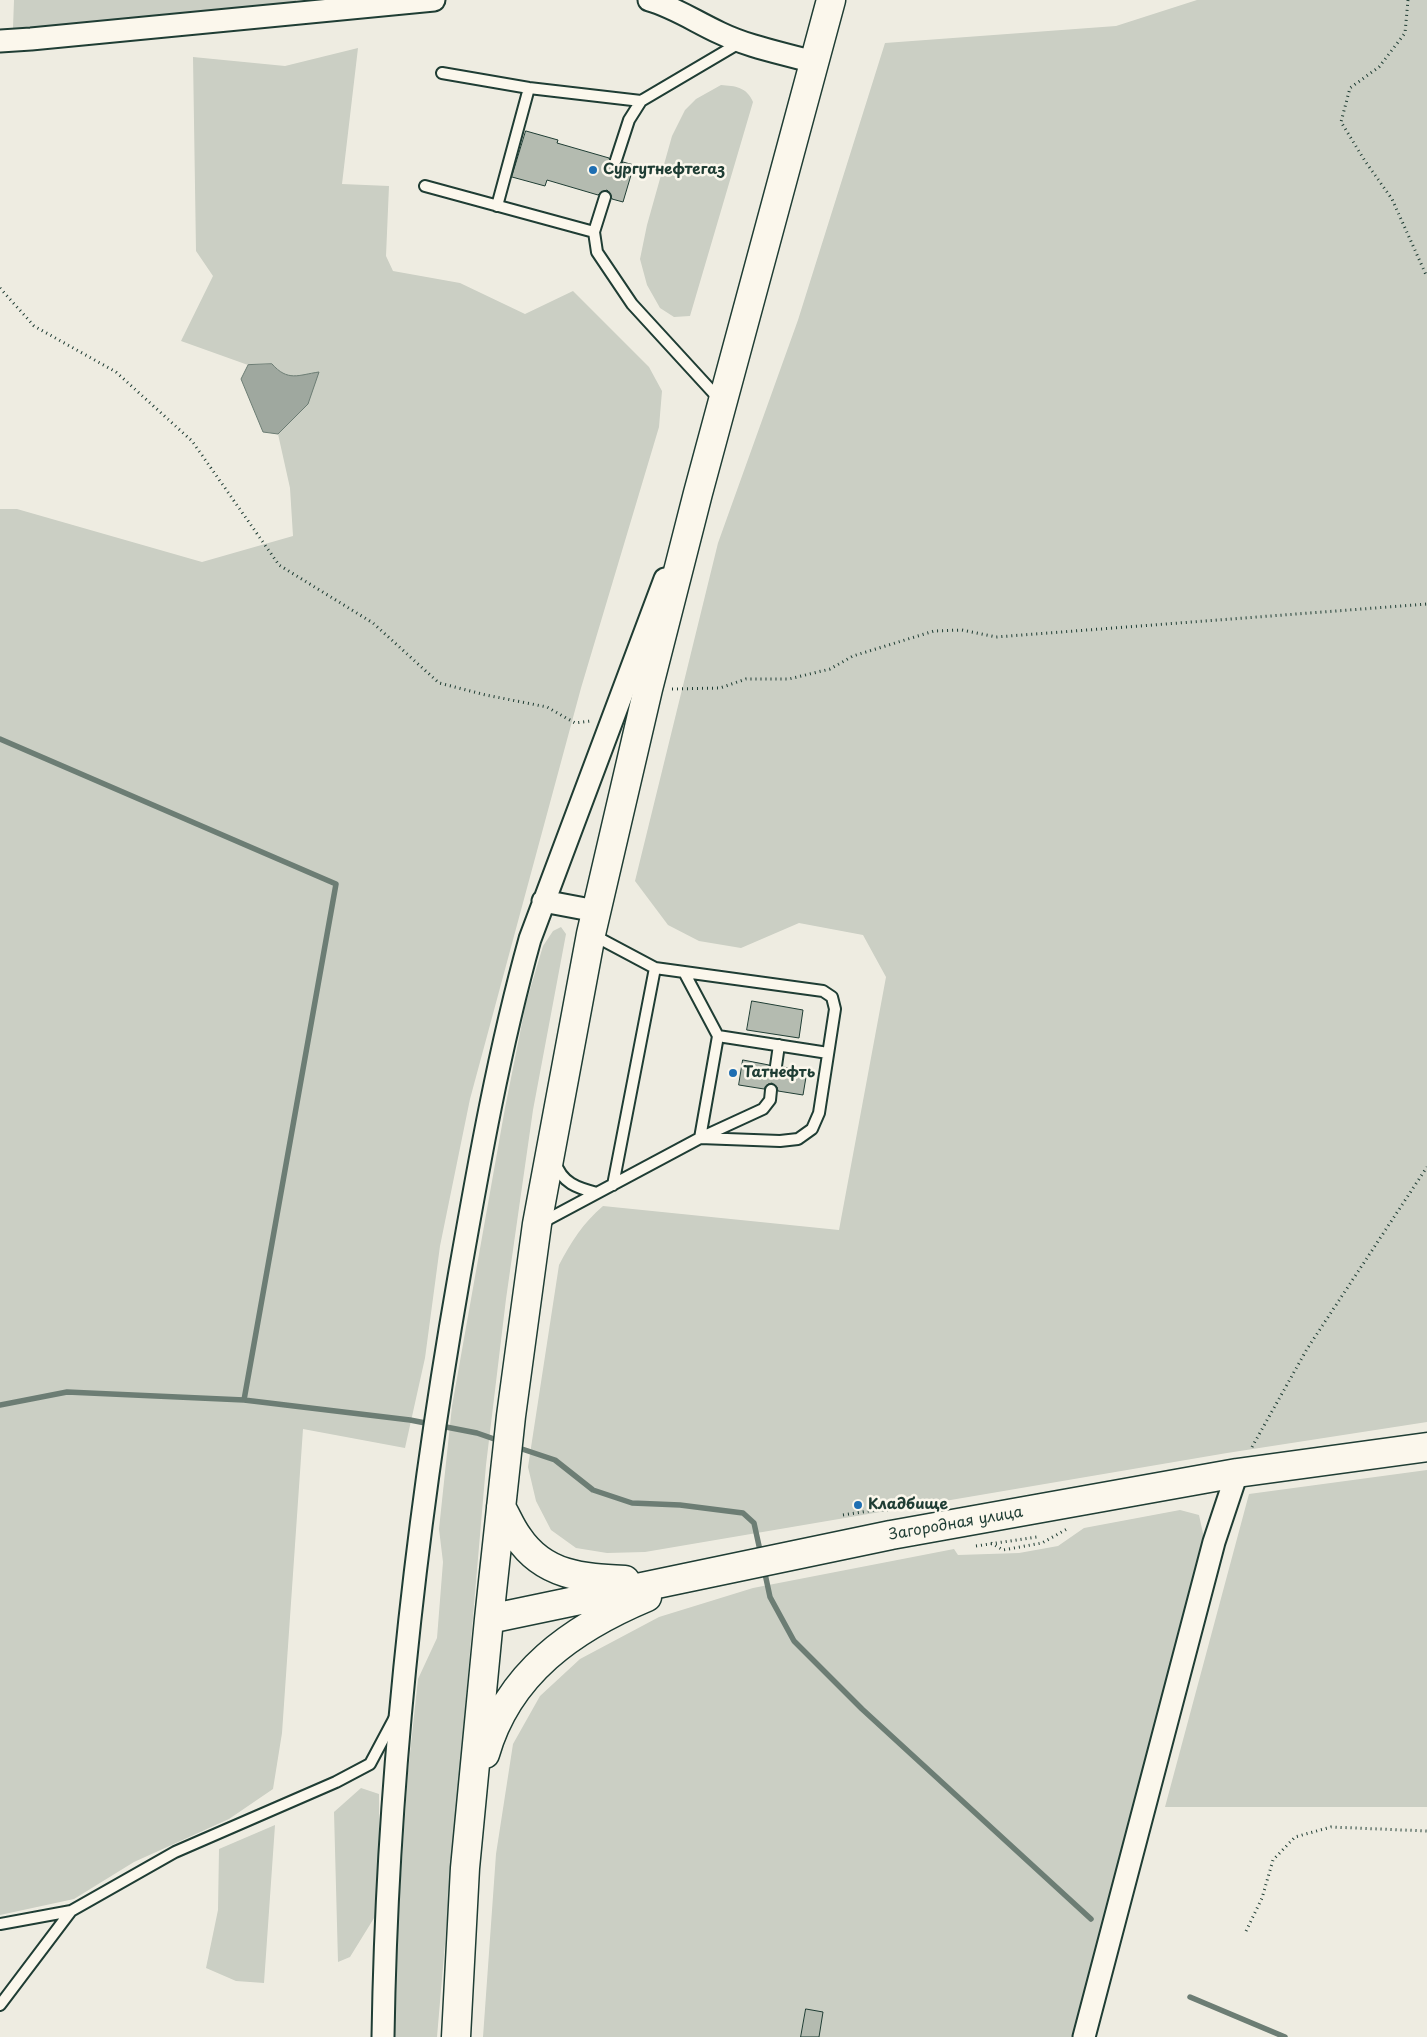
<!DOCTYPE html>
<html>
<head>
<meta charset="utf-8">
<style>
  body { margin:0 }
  canvas { display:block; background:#eeece1 }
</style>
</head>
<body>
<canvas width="1427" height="2037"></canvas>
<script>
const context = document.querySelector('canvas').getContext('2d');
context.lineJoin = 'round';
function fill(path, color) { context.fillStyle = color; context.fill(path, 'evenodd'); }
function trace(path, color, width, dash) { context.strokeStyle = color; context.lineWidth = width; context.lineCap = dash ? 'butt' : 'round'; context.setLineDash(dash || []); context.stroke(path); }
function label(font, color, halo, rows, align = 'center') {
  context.font = font + ' "Playpen Sans",sans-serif'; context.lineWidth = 5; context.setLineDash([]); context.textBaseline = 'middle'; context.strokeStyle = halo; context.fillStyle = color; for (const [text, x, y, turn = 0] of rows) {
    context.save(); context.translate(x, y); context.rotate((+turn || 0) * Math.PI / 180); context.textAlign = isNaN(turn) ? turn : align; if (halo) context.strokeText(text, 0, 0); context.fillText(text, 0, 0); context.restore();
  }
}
fill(new Path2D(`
  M14,0H296L295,5L23,32L13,28Z
  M1197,0H1427V1422L1227,1453L645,1552L607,1553L576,1548L551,1530L536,1501L528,1467L559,1265C571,1242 583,1223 603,1206L839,1230L886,977L863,935L799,923L741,948L699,941L668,925L635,881L718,543L798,320L885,43L1116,26Z
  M358,48L342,184L389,186L386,256L393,271L460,283L525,314L573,291L649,367L662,391L659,427L581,688L470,1099L440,1246L425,1358L405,1448L303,1429L282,1733L273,1789L229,1819L134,1862L74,1899L0,1915V509H17L202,562L293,536L290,488L278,434L284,426L312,373C295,378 284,378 272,364L248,365L181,341L213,276L196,251L193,57L285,66Z
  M721,85C735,86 747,87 753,102L690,316L674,317L660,308L647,285L640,259L647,225L672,136L685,110L696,99Z
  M561,927L566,934L533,1110L506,1299L486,1465L437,2037H395L397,1935L408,1772L418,1679L437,1638L443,1562L439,1529L452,1406L505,1108L526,1003L543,946L553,931Z
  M1427,1470V1807H1165L1249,1494Z
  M1180,1510L1199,1515L1204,1538L1072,2037H483L496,1854L513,1744L540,1696L580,1659L659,1617L753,1588L954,1549L958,1555L1019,1553L1058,1546L1084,1528Z
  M361,1788L379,1794V1910L350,1957L338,1962L334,1812Z
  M275,1825L264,1983L236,1981L206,1968L218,1910L219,1849Z`), '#cbcfc4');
const water = new Path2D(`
  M272,364C288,382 298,375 319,372L308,404L278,434L263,432L241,379L248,365Z`);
fill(water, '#9fa89f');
trace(water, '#6c7d74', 1);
trace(new Path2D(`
  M0,739L336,884L244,1400L410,1420L477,1433L500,1441
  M0,1405L67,1392L244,1400
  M516,1447L555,1460L593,1490L632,1503L680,1505L743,1513L754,1523L761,1555
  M764,1569L770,1597L794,1641L862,1709L1091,1919
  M1190,1997L1285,2037`), '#6c7d74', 5.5);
const building = new Path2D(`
  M526,131L558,140L557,143L609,158L611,164L614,167L620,165L623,162L634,165L623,202L612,199L610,193L607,190L601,192L598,195L547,180L545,186L512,177Z
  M752,1001L803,1010L799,1038L747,1030Z
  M743,1060L769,1065L770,1069L775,1073L779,1072L783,1067L807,1071L803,1095L778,1091L777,1087L772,1083L768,1084L764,1089L739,1085Z
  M806,2009L823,2012L819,2037H801Z`);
fill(building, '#b4bbb0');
trace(building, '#1f3d34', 1);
const lane = new Path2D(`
  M442,73L529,88L641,101
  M616,160L629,120L641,101L741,42
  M425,186L594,232
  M605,197L594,232L597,252L632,304L720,400
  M497,206L529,88
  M593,935L655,968L823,991L832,997L835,1009L819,1113L812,1129L798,1139L780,1141L700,1138
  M684,972L718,1036L700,1138
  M718,1036L828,1053
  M776,1066L779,1045
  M555,1162C562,1183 577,1188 597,1193
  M613,1185L655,968
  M541,1223L700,1138L763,1109L770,1100L771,1090
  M0,1924L71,1911
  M0,2005L71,1911L175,1852L336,1782L370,1764L395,1717`);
const street = new Path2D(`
  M649,0C674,7 696,22 720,33C749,47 782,53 813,62
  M0,41L31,39L434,0
  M543,901L596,911
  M383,2037C387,1782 415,1528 459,1277C479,1163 499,1050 530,939L665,579
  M1084,2037L1214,1542L1237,1473`);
const highway = new Path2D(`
  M501,1507C507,1517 511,1528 518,1537C544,1576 583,1578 625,1580
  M489,1619L891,1535L1237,1473L1427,1447
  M485,1754C508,1673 573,1628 647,1597
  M456,2037L465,1868L489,1619L511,1416L537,1224L591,934L648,689L698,493L831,0`);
trace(lane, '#1f3d34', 14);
trace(street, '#1f3d34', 25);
trace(highway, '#1f3d34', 31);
trace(new Path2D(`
  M1408,0L1405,33L1379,67L1350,88L1341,122L1365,161L1392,199L1427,277
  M0,288L34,326L116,372L192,441L279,565L373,623L439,683L486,695L547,707L575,723L591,721
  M672,689L720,688L746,679H789L830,669L853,656L934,631L962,630L996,637L1427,604
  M1252,1447L1307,1349L1427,1167
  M843,1515L875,1510H888
  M991,1543L1003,1550L1042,1543L1067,1529
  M976,1546L1037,1537
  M1246,1931L1262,1898L1273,1860L1295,1837L1331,1827L1427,1831`), '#1f3d34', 3, [1, 4]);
trace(lane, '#fbf7ec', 10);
trace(street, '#fbf7ec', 21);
trace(highway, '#fbf7ec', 28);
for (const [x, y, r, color] of [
  [593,170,5,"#1f6fb2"],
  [733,1073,5,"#1f6fb2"],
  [858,1505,5,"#1f6fb2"]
]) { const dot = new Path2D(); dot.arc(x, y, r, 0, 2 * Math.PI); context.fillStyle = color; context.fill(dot); trace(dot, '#fbf7ec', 2); }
label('bold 15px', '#1f3d34', '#fbf7ec', [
  ["Сургутнефтегаз",603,170],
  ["Татнефть",743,1073],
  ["Кладбище",868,1505]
], 'left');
label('15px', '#1f3d34', '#fbf7ec', [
  ["Загородная улица",956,1524,-10]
]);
</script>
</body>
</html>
